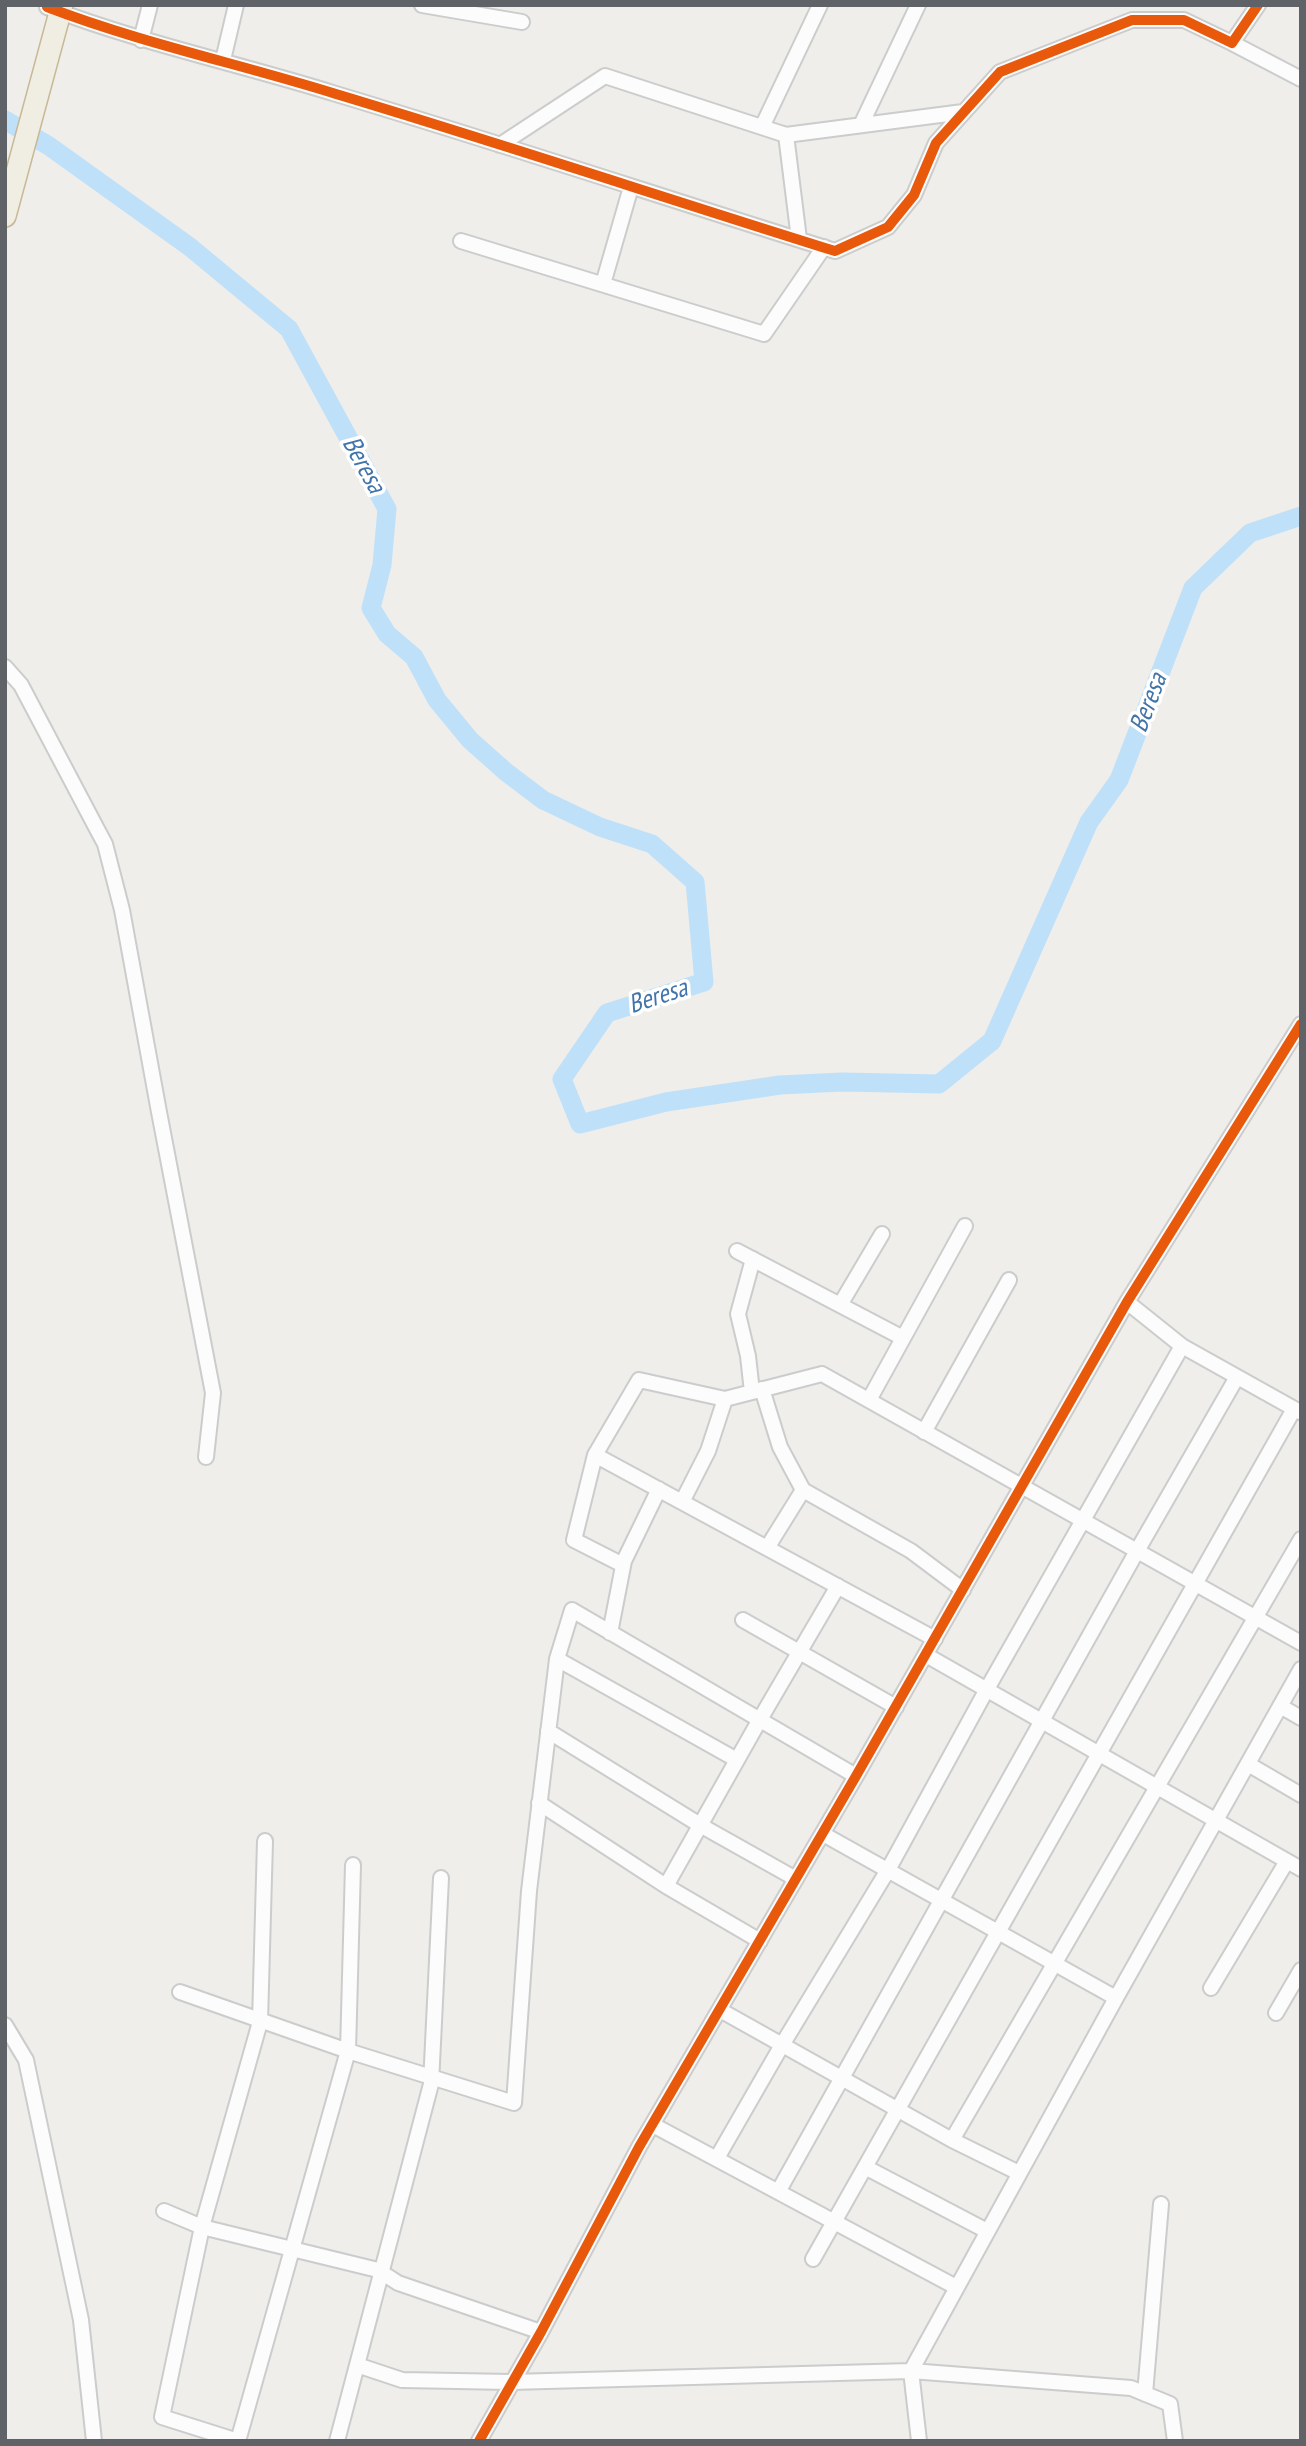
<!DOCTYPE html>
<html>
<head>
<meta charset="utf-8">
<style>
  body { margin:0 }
  #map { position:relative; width:1306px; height:2446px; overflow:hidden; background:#efeeea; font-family:"PT Sans Narrow",sans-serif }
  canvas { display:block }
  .frame { position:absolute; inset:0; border:7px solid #5f6368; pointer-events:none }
</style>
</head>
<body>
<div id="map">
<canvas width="1306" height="2446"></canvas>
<div class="frame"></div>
</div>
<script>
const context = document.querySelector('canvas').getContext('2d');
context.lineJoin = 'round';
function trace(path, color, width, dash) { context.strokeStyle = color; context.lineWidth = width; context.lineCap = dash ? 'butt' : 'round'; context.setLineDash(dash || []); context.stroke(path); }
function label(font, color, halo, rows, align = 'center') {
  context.font = font + ' "PT Sans Narrow",sans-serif'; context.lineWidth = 7; context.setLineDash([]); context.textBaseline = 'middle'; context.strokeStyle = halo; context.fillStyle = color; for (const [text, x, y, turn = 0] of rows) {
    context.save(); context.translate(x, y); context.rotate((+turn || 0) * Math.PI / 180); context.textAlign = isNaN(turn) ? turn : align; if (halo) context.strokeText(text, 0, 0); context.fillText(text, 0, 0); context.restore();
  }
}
trace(new Path2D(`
  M5,120L49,146L190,247L289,329L387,509L382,565L371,608L387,634L414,657L437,700L470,740L506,772L543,800L600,827L652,844L695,882L704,982L607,1013L562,1079L580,1124L666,1102L780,1085L842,1082L939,1084L992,1041L1089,822L1119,780L1193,588L1250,533L1301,516`), '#bfe0f9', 19);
const minor = new Path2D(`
  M422,5L522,22
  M47,7C141,43 240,64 336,94C503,144 668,199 835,251L888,227L914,195L936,143L1000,72L1132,20H1184L1232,43L1258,5
  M141,40L150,5
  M1232,43L1301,79
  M223,60L236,5
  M861,125L918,5
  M762,127L820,5
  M786,135L799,239
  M500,145L605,76L786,135L963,112
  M461,241L764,334L824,247
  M603,284L631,187
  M5,667L21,685L98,831L105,844L122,910L159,1112L213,1393L206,1457
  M737,1251L903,1338
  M1127,1302L1182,1346L1300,1412
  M840,1305L882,1234
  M762,1389L780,1447L803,1490
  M752,1392L748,1356L738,1314L753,1259
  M869,1400L965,1226
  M924,1432L1009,1280
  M595,1455L574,1540L623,1565
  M682,1502L708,1451L725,1399
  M767,1548L803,1490L911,1551L963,1590
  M743,1620L896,1707
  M610,1633L624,1561L659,1489
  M935,1639L595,1455L639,1380L725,1399L822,1374L1301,1643
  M926,1655L1301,1869
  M1280,1706L1301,1718
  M548,1731L700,1825L796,1879
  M737,1760L557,1659L572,1610L856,1776
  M1248,1764L1301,1795
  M539,1803L666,1886L760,1941
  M823,1834L1116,1998
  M666,1886L759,1721L838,1586
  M1211,1988L1287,1861
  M180,1992L348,2051L514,2103L529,1891L557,1659
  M720,2010L952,2140L1019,2173
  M1276,2013L1301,1970
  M5,2025L26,2060L81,2320L94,2441
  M653,2125L956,2287
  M952,2140L1301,1539
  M717,2158L782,2045L888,1870L987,1689L1182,1346
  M865,2167L987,2231
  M778,2192L1137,1551L1237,1377
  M164,2211L202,2227L378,2270L398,2283L541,2332
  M813,2259L1294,1409
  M357,2365L402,2380L511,2382L911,2371L1131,2388L1170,2404L1175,2441
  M1145,2394L1161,2204
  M238,2441L162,2417L202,2227L260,2022L265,1841
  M238,2441L348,2051L353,1865
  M337,2441L431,2084L441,1878
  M479,2441L541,2332L639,2147L856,1776L1127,1302L1301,1024
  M919,2441L911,2371L1116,1998L1301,1669`);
const highway = new Path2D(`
  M5,216L62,5`);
trace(minor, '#cbcccc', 18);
trace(highway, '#c8b996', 24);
trace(minor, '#fdfcfc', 14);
trace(highway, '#f0ede3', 21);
trace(new Path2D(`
  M47,7C141,43 240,64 336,94C503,144 668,199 835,251L888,227L914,195L936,143L1000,72L1132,20H1184L1232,43L1258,5
  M479,2441L541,2332L639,2147L856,1776L1127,1302L1301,1024`), '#e8590c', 10);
label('italic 26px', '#4174aa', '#fff', [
  ["Beresa",363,465,61],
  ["Beresa",1149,703,-69],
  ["Beresa",658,997,-18]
]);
</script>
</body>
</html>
